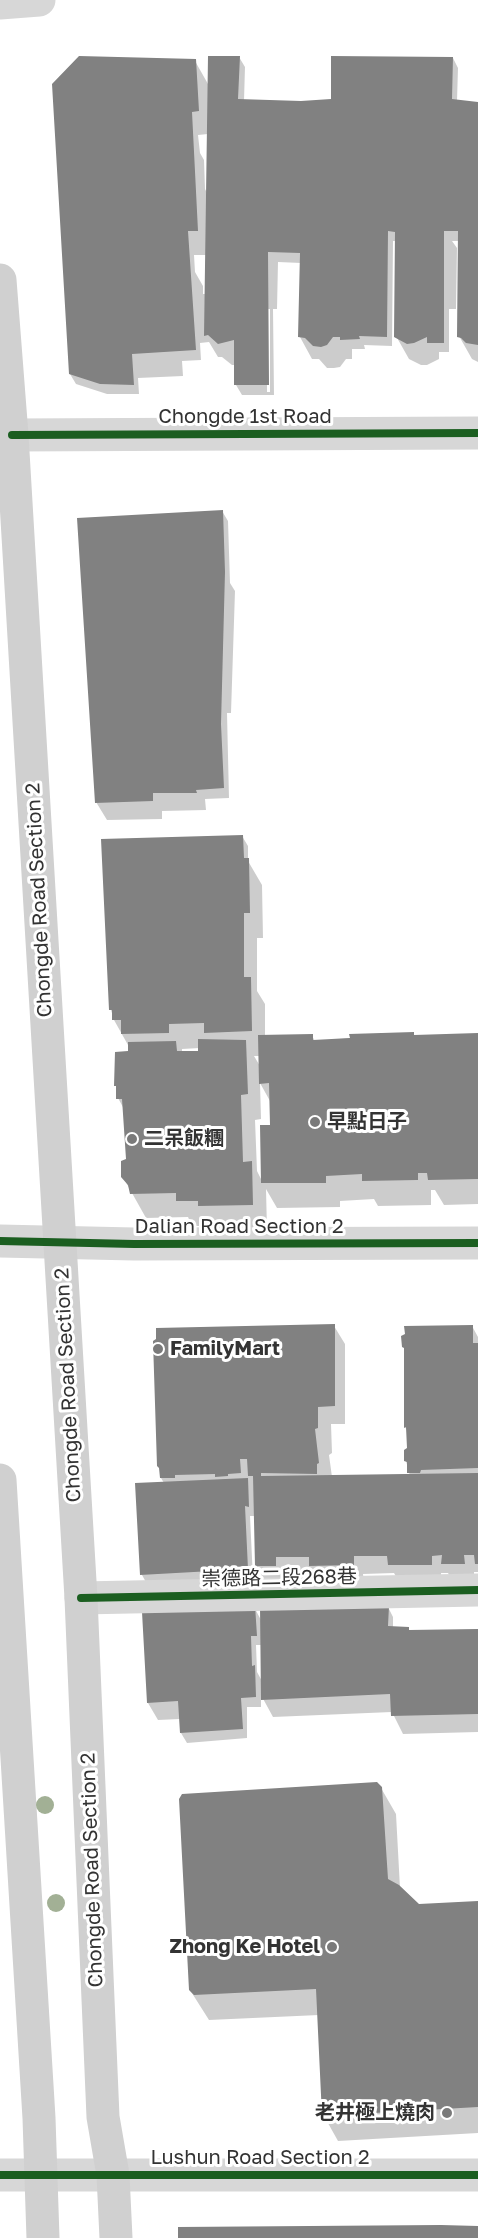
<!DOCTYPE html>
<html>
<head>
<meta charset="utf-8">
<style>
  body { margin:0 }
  canvas { display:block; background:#fff }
</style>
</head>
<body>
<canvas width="478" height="2238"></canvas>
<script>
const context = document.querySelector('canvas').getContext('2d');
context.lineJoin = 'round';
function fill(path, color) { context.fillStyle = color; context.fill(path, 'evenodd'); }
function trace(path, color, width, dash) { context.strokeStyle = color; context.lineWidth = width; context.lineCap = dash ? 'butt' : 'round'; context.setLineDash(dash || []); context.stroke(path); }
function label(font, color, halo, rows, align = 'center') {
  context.font = font + ' "Golos Text","Noto Sans TC",sans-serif'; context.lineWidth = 6; context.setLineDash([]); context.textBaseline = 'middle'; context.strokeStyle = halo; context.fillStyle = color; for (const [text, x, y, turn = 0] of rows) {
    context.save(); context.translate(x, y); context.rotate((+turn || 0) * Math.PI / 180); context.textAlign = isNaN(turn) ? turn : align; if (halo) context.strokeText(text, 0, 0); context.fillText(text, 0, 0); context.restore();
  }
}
fill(new Path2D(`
  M239,57L245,67L244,101L335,102L453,58L458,68L457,101L478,103V362L472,359L459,336L460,241H452L457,248L456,309H449V352H439V359L427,365H421L409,359L396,336L397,241H393L392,346L364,345L365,349H352V359H346L340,367L334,368H327L319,359H312L300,337L301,263L278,262L277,309H273L274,395H242L236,385V365H232L222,357H218L209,342L200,343L201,360L182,361L183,376L138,378L139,394H107L76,384L70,374L195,61L208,84ZM208,134V195L205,189L204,160L200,153L198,135ZM194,255H206V294H203V286L195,272ZM267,309H270V392H267Z
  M222,511L228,521L230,583L235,591L231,713H227L229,798L205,799L206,810L162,811V819L107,820L96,802Z
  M242,836L248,846V861L262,885L263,938H257V991L265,1004V1037L312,1036L315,1041L413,1033L415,1036L478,1035V1204L444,1205L435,1190H431V1205L378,1206L374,1199L340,1201V1207L277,1208L266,1189L267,1230L214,1231L211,1226H192L188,1217L146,1218L123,1177L128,1160L124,1109L118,1098L116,1086L130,1052L128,1045L114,1020L111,1010ZM200,1048V1052L182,1053V1049ZM254,1056H260V1066ZM260,1083L270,1101L271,1126L262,1181L257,1171L255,1120L261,1119Z
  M334,1326L345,1344V1424H331L332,1453L329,1455L332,1477L410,1476L406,1461L408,1448V1432L405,1427L472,1326L478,1337V1572H474V1582H453L448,1573H441L442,1582H399L394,1573L363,1574L364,1583L321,1584L316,1575H285L286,1583H266L256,1566L255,1516H250L253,1579L152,1593L142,1575L137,1484L164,1483L161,1478Z
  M254,1607L261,1620L388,1607L393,1617V1628H408L410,1631H478V1732L403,1734L392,1712L273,1717L261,1695V1707H247V1738L187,1743L181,1733L180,1719L158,1720L148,1703ZM256,1645H262V1681L257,1672Z
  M381,1788L396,1814L400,1888L418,1905L478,1902V2133L338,2141L324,2116L319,2015L209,2020L190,1990Z`), '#0003');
fill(new Path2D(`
  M79,56L196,59L199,111L192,112L198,231H188L196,350L132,354L134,385L100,384L69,374L52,84Z
  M208,56H240L238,99L301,101L331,99V56L453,57L452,99L478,102V345L466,343L461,338L457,337L458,231H444V343H427V337L414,343L407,344L394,337L395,232L388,231L387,337L359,336L360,339L340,340V337H333L327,345L321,347L313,346L305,338L298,337L300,253L268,252L269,385H234V340L218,344L208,335L204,336Z
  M223,510L225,572L221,724L224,788L196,790L197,793H153V801L95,803L77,518Z
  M243,835L244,858H249L250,913H244V977H251L252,1031L204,1033V1023L169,1024V1033L121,1034V1020H112V1010H109L101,839Z
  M414,1032V1035L478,1033V1179L428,1180L427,1173H418V1180L362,1181V1174L326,1176V1183H261L260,1125H270L269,1083L259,1084L258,1035L313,1034V1040L350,1038L349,1034Z
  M198,1039L246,1040L248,1094L241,1095L243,1162L252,1161L253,1205L198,1206V1201H176V1193L130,1194L128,1185L121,1177V1161L126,1159L122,1099H116V1086H114L115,1052L128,1051V1042L176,1041L177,1051H198Z
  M335,1324V1406L318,1407V1428L315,1429L319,1463L317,1464V1474L261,1473V1476L478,1473V1564H475L474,1555H464L465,1564H441L442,1555L432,1556V1565H388L387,1556H354V1565L309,1566V1557H276V1566H255L253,1476H248L247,1459H240L241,1473L228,1474V1476L215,1477V1474L175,1475V1478H160L159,1468L157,1466L153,1341L156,1339V1328Z
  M473,1325V1343H478V1468L421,1470L420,1473H407V1462L404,1461V1450L407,1448L406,1427L404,1428V1348L402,1347L401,1336L405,1334L404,1326Z
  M248,1478L249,1507L245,1506L248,1569L140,1575L135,1483Z
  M255,1605L257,1636H251L252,1666L255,1665L256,1697L241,1698L243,1729L180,1733L178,1701L147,1703L142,1612Z
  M260,1606H389L388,1626L409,1627V1630L478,1629V1714L391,1716L390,1694L261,1700Z
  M377,1782L382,1787L388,1879L399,1885L419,1904L478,1901V2107L322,2116L316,1989L194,1995L189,1990L179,1799L182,1794Z
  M441,2225L478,2226V2238H178V2227Z`), '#818181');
trace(new Path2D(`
  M0,3L39,0
  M12,435L478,433
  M0,1241L134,1244L478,1243
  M81,1598L478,1590
  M0,2175H478`), '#d7d7d7', 33);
trace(new Path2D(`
  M0,280L12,435L81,1598L103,2117L113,2175L116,2238
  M0,1480L39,2118L43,2238`), '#d0d0d0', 33);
trace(new Path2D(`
  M12,435L478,433
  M0,1241L134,1244L478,1243
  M81,1598L478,1590
  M0,2175H478`), '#1b5e20', 8);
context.fillStyle = '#a2b095';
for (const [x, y] of [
  [45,1805],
  [56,1903]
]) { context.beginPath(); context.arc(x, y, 9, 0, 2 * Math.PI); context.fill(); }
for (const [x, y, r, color] of [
  [315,1122,6,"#7a7a7a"],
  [132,1139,6,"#7a7a7a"],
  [158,1349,6,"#7a7a7a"],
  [332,1947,6,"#7a7a7a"],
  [447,2113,6,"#7a7a7a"]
]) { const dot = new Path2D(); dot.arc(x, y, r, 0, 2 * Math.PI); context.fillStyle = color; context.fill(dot); trace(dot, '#fff', 2); }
label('20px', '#333', '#fff', [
  ["Chongde 1st Road",245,417],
  ["Chongde Road Section 2",39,900,-93],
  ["Dalian Road Section 2",239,1227],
  ["Chongde Road Section 2",68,1385,-93],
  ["崇德路二段268巷",279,1578,-1],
  ["Chongde Road Section 2",92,1870,-92],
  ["Lushun Road Section 2",260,2158]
]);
label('bold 20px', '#333', '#fff', [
  ["早點日子",327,1122],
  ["二呆飯糰",144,1139],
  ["FamilyMart",170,1349],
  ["Zhong Ke Hotel",320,1947,"right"],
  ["老井極上燒肉",435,2113,"right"]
], 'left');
</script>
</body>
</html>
